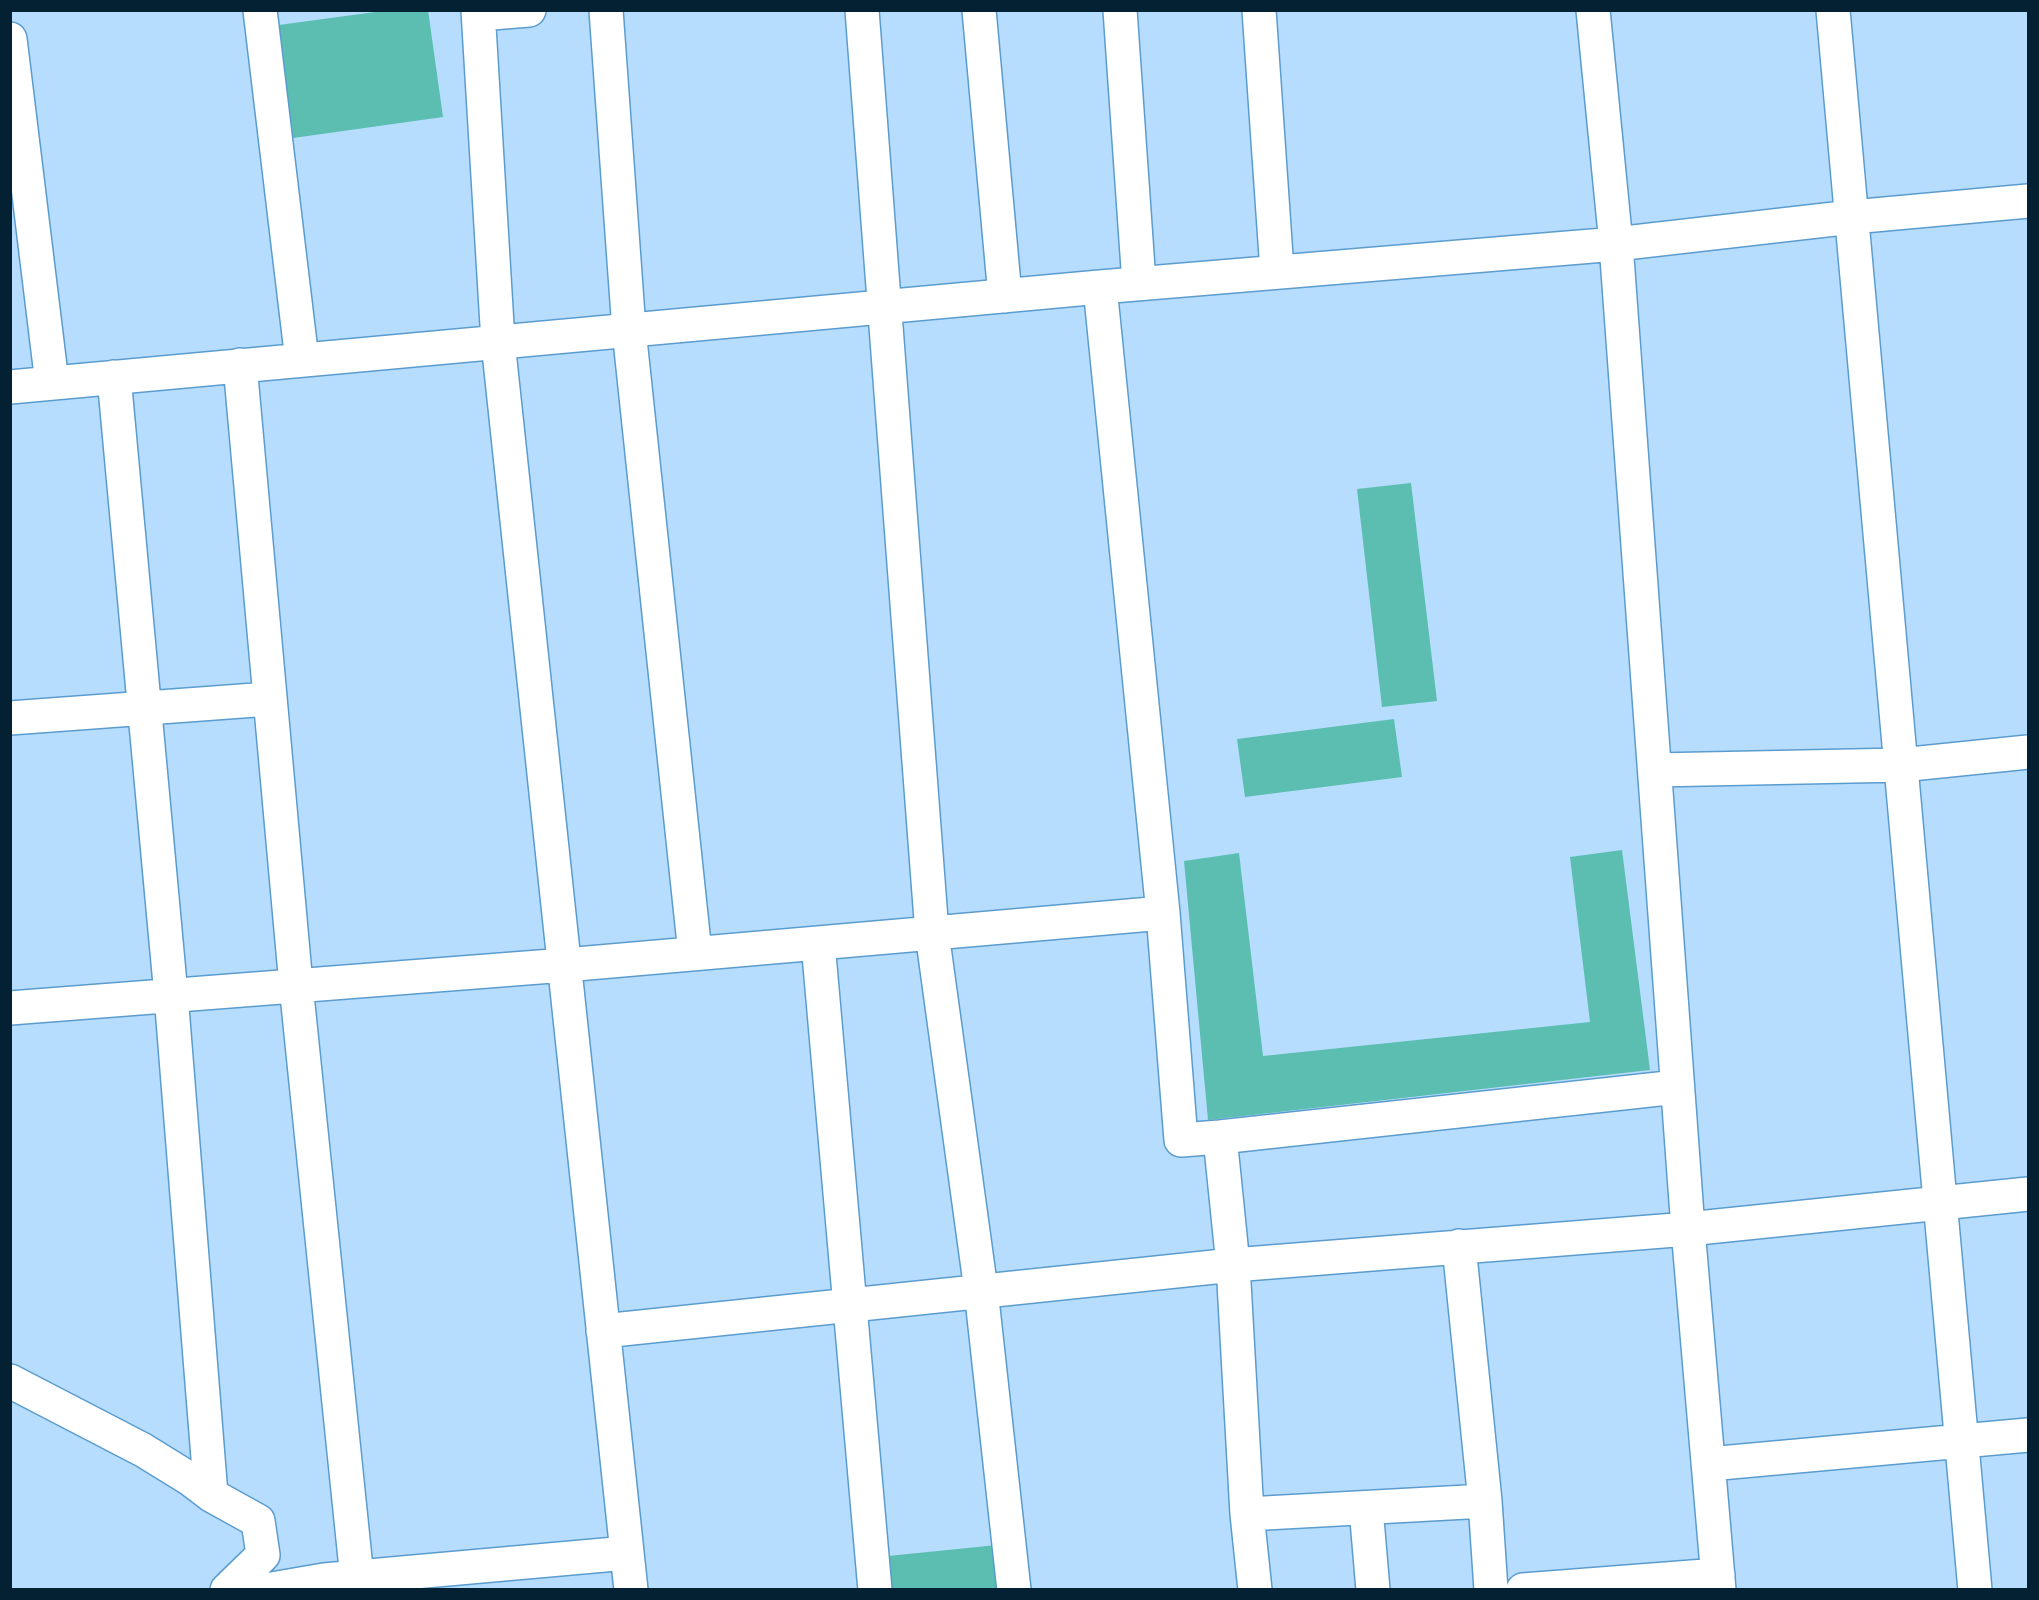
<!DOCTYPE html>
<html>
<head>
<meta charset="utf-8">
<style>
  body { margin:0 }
  #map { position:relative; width:2039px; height:1600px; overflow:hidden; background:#b6ddfd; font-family:"Noto Sans",sans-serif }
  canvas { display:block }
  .frame { position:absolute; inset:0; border:12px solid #042033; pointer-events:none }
</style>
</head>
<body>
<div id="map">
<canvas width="2039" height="1600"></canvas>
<div class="frame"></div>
</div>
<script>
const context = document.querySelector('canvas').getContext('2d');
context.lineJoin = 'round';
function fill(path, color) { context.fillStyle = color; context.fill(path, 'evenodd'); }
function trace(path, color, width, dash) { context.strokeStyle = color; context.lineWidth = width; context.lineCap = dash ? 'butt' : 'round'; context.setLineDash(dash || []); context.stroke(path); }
fill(new Path2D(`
  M390,10H428L443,117L279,140L264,27Z
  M1411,483L1437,701L1382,707L1357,489Z
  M1394,719L1402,777L1245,797L1237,739Z
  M1622,850L1650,1070L1208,1120L1184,861L1239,853L1263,1056L1590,1022L1570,857Z
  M997,1545L1002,1590H882L878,1557Z`), '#5bbeb1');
const street = new Path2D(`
  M260,10L302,360
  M478,10L498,342L631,1590
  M606,10L629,330L695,953
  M862,10L932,933L981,1290L1014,1590
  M979,10L1005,296
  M1120,10L1139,283
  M1259,10L1277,271
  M1593,10L1616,244L1688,1229L1719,1590
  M1833,10L1975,1590
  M479,14L529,10
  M10,39L52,383
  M1100,287L1163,913L1181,1140L1220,1137L1233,1265L1247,1514L1255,1590
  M240,365L296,985L357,1578
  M114,377L171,995L211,1495
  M10,387L1100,287L1616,244L1852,217L2028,201
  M10,718L269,699
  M1655,770L1901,765L2028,752
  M818,943L875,1590
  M10,1008L565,965L1163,913
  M1220,1137L1677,1087
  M1459,1246L1485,1501L1491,1590
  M603,1331L1233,1265L1688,1229L2028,1194
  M10,1381L143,1450L190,1479L211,1495L258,1521L263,1555L227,1590
  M1709,1464L2028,1435
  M1366,1508L1373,1590
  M1247,1514L1485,1501
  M266,1590L324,1580L627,1553
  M1523,1590L1718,1575`);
trace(street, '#5b9ccf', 36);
trace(street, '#fff', 33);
</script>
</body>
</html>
